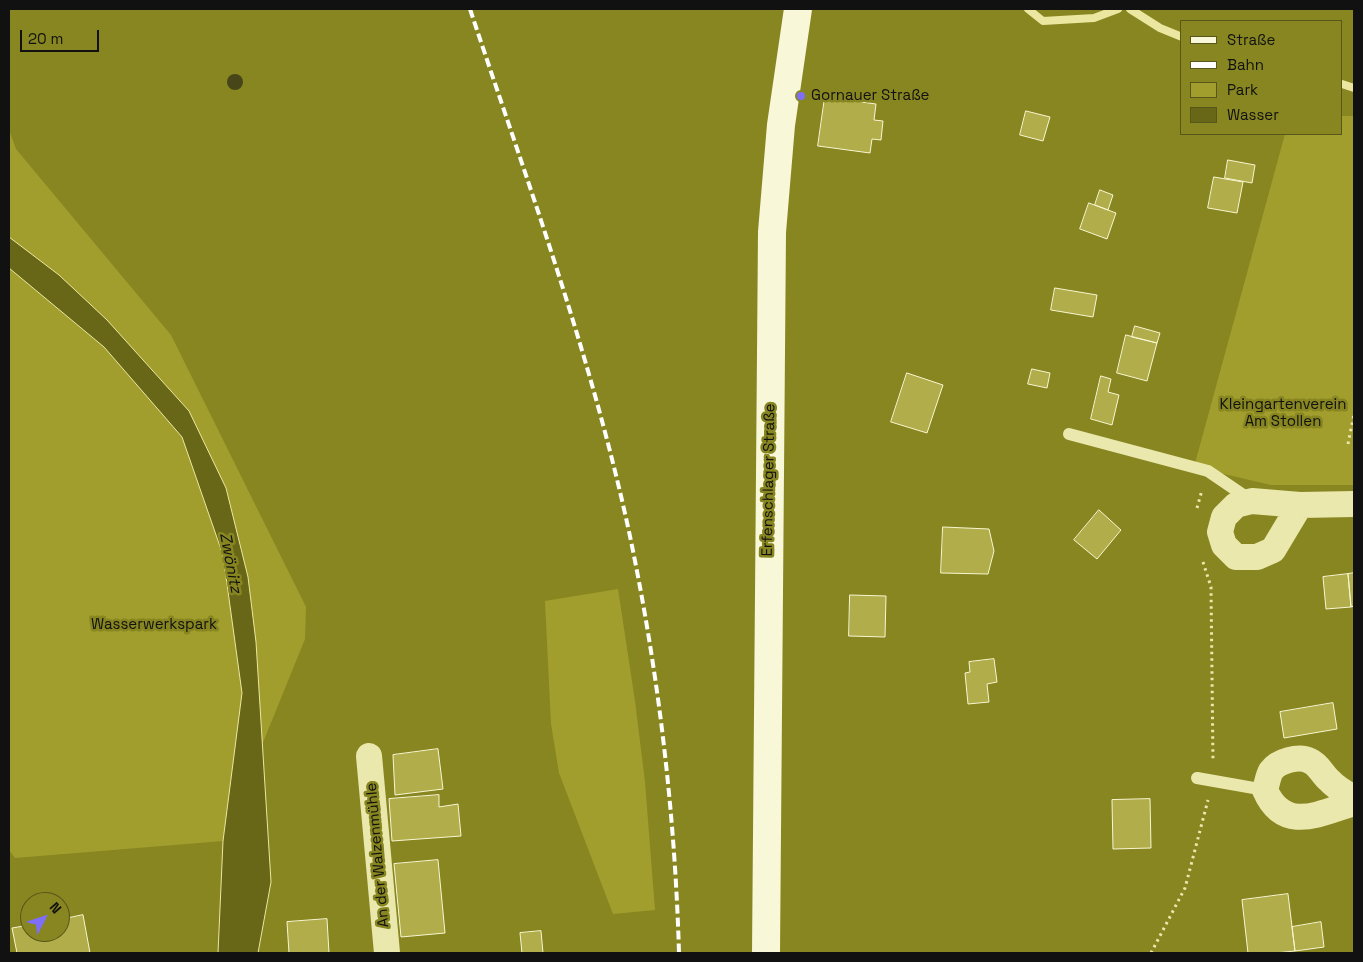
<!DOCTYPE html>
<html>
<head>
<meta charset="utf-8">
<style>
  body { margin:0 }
  #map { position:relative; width:1363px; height:962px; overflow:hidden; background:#888621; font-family:"Space Grotesk",sans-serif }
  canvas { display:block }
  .frame { position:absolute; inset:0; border:10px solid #111; pointer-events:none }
  .legend { position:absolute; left:1180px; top:20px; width:162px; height:115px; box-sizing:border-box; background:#888621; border:1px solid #58571b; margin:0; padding:6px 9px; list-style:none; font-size:15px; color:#111 }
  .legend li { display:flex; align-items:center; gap:10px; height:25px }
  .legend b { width:25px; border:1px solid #58571b }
  .north { position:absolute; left:20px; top:892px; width:50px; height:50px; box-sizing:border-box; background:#888621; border:1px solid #58571b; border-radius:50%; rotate:49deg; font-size:14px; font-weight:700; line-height:20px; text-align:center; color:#111 }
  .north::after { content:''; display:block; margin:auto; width:18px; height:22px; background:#7f6ef6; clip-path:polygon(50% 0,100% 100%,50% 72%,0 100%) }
  .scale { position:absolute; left:20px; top:30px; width:79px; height:22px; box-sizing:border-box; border:2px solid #111; border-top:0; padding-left:6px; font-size:15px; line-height:18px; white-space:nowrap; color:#111; -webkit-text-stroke:4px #888621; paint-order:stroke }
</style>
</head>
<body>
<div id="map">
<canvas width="1363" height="962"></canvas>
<div class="frame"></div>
<ul class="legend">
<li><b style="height:6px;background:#f8f7d8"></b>Straße</li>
<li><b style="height:6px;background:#fff"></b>Bahn</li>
<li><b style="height:14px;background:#a29e2e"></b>Park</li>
<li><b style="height:14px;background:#686617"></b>Wasser</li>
</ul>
<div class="north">N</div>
<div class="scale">20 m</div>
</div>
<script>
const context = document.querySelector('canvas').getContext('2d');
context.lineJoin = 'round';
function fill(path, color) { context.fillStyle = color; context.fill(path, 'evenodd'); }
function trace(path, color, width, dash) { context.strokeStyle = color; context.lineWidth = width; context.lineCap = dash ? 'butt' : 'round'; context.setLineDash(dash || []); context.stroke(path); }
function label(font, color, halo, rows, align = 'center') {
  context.font = font + ' "Space Grotesk",sans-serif'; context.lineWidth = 5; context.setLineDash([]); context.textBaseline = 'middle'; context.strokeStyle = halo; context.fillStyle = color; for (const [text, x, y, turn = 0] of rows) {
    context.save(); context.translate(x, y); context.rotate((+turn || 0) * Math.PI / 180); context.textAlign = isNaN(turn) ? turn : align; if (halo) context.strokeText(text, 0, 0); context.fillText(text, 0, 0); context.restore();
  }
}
fill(new Path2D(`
  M1342,116H1354V485H1271L1194,467L1285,134H1342Z
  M9,130L16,149L171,335L306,607L305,639L223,841L15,858L9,850Z
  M618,589L635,701L645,782L655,910L613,914L559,773L551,724L545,601Z`), '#a29e2e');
const water = new Path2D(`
  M9,237L59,275L107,320L189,411L226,488L248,577L256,642L271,882L258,953H218L223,841L242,693L223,555L182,437L104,347L9,268Z`);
fill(water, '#686617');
trace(water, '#ebe7a0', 1);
trace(new Path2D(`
  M1028,9L1043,21L1094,18L1118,9
  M1130,9L1160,28L1182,37
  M1342,84L1354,88`), '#ebe7a0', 8);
const building = new Path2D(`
  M825,97L876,104L874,120L883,121L881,140L872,139L870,153L818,146Z
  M1026,111L1050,117L1043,141L1020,135Z
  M1228,160L1255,165L1252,183L1225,178Z
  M1214,177L1243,182L1237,213L1208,208Z
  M1100,190L1113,195L1108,210L1095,205Z
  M1089,203L1116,213L1107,239L1080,229Z
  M1055,288L1097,295L1093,317L1051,310Z
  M1135,326L1160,333L1157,343L1132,337Z
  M1126,335L1157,343L1147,381L1117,373Z
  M1032,369L1050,373L1047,388L1028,384Z
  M907,373L943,385L927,433L891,422Z
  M1101,376L1111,379L1108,392L1119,395L1112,425L1091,419Z
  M1099,510L1121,530L1097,559L1074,540Z
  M943,527L989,529L994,551L988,574L941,573Z
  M1354,573V606L1351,607L1348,574Z
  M1348,574L1351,607L1326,609L1323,577Z
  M850,595L886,596L885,637L849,636Z
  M994,659L997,682L987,684L989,702L968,704L965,673L970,672L969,662Z
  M1333,703L1337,729L1284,738L1280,712Z
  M438,749L443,789L395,795L393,755Z
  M439,795V807L458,804L461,836L392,841L389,799Z
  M1150,799L1151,848L1113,849L1112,800Z
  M438,860L445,933L401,937L394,864Z
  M1288,894L1295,951L1275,953H1248L1242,900Z
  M83,915L90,953H17L12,928L30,925V932H60V920Z
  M327,919L329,953H289L287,922Z
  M1321,922L1324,947L1295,951L1292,927Z
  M541,931L543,953H522L520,933Z`);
fill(building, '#b0ad4a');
trace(building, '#f8f6d1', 1);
trace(new Path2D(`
  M1348,444L1354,414
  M1197,508L1202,490
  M1203,562L1211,587L1213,762
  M1151,953L1185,888L1208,800`), '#eae8ad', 3, [2.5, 4]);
trace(new Path2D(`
  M1069,434L1208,471L1252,501
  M1197,778L1265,790`), '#eae8ad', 12);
trace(new Path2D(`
  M1300,505L1273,550L1257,557H1236L1224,545L1220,532L1224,517L1236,505L1252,501L1300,505L1354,504
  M369,756L387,953
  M1354,798C1345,793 1336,788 1329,780C1322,774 1319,765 1310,761C1299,755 1278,761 1271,771C1268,776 1267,784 1265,790C1284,834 1320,813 1354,803`), '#eae8ad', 26);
trace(new Path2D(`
  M766,953L772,232L781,125L798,9`), '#f8f7d8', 28);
trace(new Path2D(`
  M470,9C528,184 593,360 631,541C659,677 675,815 679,953`), '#fff', 4, [9, 4]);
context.fillStyle = '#474618';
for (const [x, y] of [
  [235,82]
]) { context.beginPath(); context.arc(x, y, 8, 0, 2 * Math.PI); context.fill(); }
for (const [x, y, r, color] of [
  [801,96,5,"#7f6ef6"]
]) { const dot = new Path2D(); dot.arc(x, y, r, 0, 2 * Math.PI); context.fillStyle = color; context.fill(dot); trace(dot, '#888621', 2); }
label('15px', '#111', '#888621', [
  ["Gornauer Straße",811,96]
], 'left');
label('15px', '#111', '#888621', [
  ["Kleingartenverein",1283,405],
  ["Am Stollen",1283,422],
  ["Wasserwerkspark",154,625]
]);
label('15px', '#111', '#888621', [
  ["Erfenschlager Straße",769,480,-89],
  ["An der Walzenmühle",378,855,-95]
]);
label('italic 16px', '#111', '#888621', [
  ["Zwönitz",230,563,79]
]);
</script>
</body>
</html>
